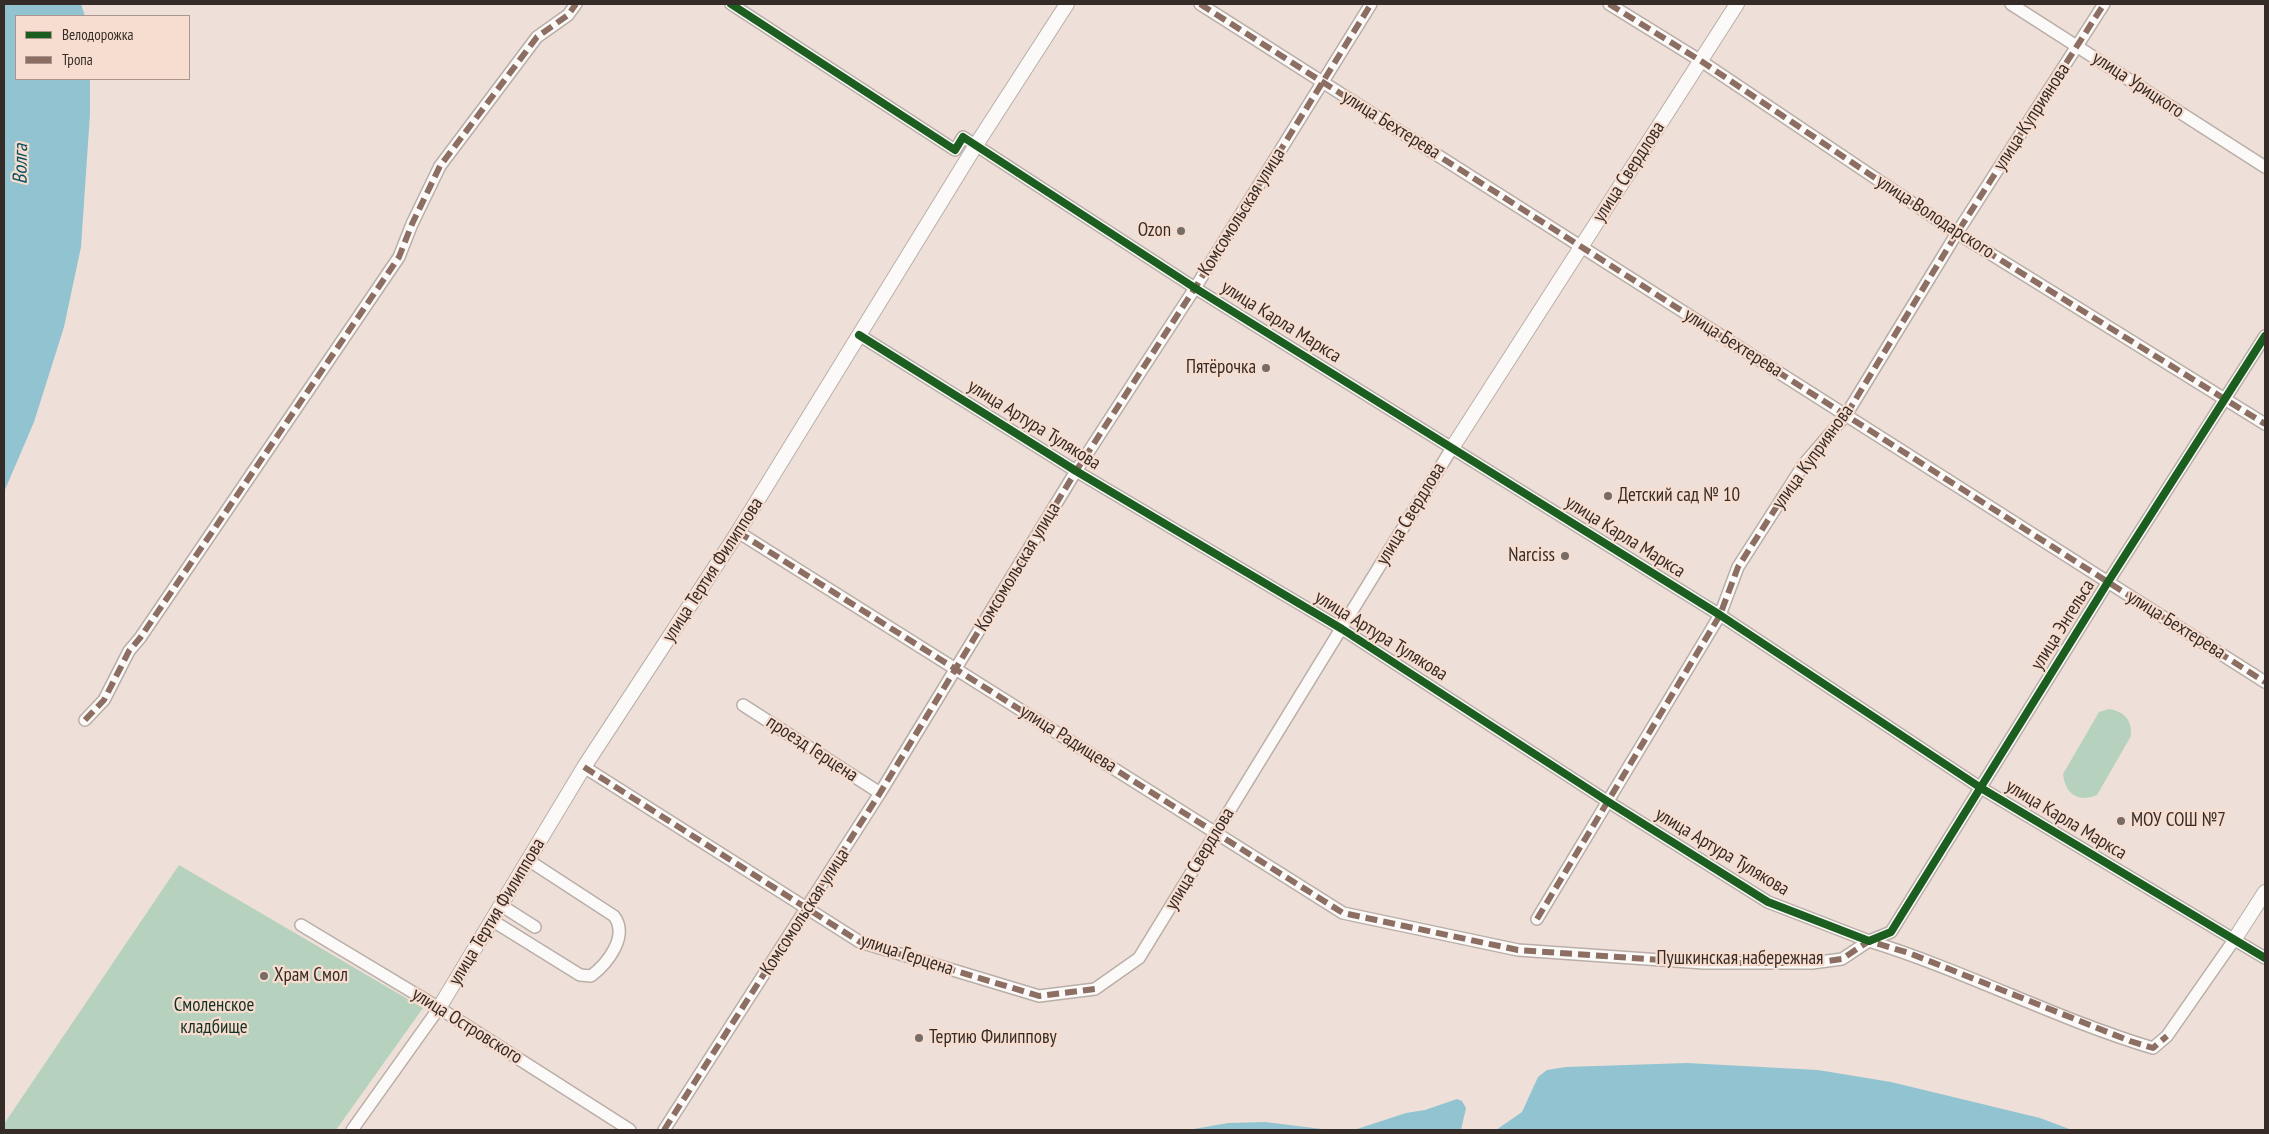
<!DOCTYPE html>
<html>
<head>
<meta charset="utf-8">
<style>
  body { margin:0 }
  #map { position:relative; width:2269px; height:1134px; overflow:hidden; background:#eee0d8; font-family:"PT Sans Narrow",sans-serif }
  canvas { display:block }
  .frame { position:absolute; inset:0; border:5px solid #362c27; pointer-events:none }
  .legend { position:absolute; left:15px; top:15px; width:175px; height:65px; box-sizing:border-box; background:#f7ddcf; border:1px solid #aa968c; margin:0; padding:6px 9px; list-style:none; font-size:15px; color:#362c27 }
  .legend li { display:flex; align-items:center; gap:10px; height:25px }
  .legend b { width:25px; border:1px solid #aa968c }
</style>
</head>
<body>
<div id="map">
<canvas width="2269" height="1134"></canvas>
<div class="frame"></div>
<ul class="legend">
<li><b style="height:6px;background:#1b5e20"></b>Велодорожка</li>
<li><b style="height:6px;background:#8d6e63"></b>Тропа</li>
</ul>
</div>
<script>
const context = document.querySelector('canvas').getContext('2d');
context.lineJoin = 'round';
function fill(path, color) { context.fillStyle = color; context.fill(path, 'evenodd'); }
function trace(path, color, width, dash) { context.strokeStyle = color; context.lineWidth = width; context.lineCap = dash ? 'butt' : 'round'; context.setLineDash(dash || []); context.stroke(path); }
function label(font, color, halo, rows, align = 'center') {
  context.font = font + ' "PT Sans Narrow",sans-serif'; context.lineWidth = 4.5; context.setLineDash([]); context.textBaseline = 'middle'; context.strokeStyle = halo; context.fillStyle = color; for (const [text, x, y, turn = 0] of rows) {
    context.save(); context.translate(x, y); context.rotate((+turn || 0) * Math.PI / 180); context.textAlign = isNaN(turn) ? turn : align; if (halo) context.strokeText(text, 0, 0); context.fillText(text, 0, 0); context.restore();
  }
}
fill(new Path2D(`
  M2109,709C2125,712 2132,720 2131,736L2097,795C2078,803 2065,794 2063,774L2099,712Z
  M179,865L423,1008L336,1130H4V1124Z`), '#b6d2bf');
fill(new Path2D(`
  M4,4H81L85,16H16V79H90V114L81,247L64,327L34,422L4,492Z
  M1687,1063L1818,1070L1891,1082L2040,1118L2072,1130H1496L1522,1112L1538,1077L1547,1070L1566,1067Z
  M1457,1099L1462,1101L1466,1108L1461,1130H1337L1357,1129L1406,1113L1425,1110Z
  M1265,1122L1330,1130H1188L1228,1123Z`), '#91c4d0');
const minor = new Path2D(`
  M731,4L955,150L963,137L1195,288L1720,615L1981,788L2265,958
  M1200,4L2265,682
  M1609,4L1701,61L1957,233L2265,424
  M2011,4L2265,167
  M859,335L1076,471L1342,629L1607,801L1768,902L1869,941L1891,932L2108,582L2265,336
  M738,532L1343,913L1518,950L1704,963H1812L1842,959L1869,941C1966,971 2056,1019 2153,1048L2167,1036L2234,940
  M743,705L880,793
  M85,720L104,700L129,651L140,638L399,257L412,224L440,166L537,37L568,15L576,4
  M584,767L860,942L1039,996L1095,989L1139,958L1452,448
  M502,906L535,927
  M1537,919L1720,615L1738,567L1804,464L1846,415L1957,233L2104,4
  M493,921L580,975L591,976C608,963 629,936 614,916L528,860
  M301,925L439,1008L630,1130
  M352,1130L439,1008
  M664,1130L880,793L1076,471L1195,288L1371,4`);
const tertiary = new Path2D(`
  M1452,448L1737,4
  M2234,940L2265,892
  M439,1008L584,767L738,532L976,145L1067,4`);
trace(minor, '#b9aea8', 14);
trace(tertiary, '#b9aea8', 16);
trace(minor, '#fcfaf9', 11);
trace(tertiary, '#fcfaf9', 14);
trace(new Path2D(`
  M1200,4L2265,682
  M1609,4L1701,61L1957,233L2265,424
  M738,532L1343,913L1518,950L1704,963H1812L1842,959L1869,941L1909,953L2130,1041L2153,1048L2167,1036
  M85,720L104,700L129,651L140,638L399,257L412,224L440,166L537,37L568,15L576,4
  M584,767L860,942L1039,996L1095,989
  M1537,919L1720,615L1738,567L1804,464L1846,415L1957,233L2104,4
  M664,1130L880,793L1076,471L1195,288L1371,4`), '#8d6e63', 6, [12, 6]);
trace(new Path2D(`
  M731,4L955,150L963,137L1195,288L1720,615L1981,788L2265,958
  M859,335L1076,471L1342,629L1607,801L1768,902L1869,941L1891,932L2108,582L2265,336`), '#1b5e20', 8);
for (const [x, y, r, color] of [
  [1181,231,5,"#766b65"],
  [1266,368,5,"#766b65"],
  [1608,496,5,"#766b65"],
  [1565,556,5,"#766b65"],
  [2121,821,5,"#766b65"],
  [264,976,5,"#766b65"],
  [919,1038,5,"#766b65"]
]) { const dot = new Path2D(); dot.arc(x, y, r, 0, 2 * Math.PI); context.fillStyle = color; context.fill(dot); trace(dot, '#f7ddcf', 2); }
label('19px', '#362c27', '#f7ddcf', [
  ["улица Урицкого",2138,85,33],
  ["улица Куприянова",2032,117,-57],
  ["улица Бехтерева",1391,125,32],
  ["улица Свердлова",1629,172,-57],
  ["Комсомольская улица",1242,212,-58],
  ["улица Володарского",1935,217,33],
  ["улица Карла Маркса",1281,322,32],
  ["улица Бехтерева",1733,343,32],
  ["улица Артура Тулякова",1034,425,32],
  ["улица Куприянова",1813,457,-54],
  ["улица Свердлова",1411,514,-59],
  ["улица Карла Маркса",1625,537,32],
  ["Комсомольская улица",1018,567,-59],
  ["улица Тертия Филиппова",713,570,-57],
  ["улица Энгельса",2063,625,-58],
  ["улица Бехтерева",2176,625,32],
  ["улица Артура Тулякова",1381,636,32],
  ["улица Радищева",1068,739,32],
  ["проезд Герцена",812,749,33],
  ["улица Карла Маркса",2066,820,31],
  ["улица Артура Тулякова",1722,852,31],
  ["улица Свердлова",1200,859,-59],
  ["улица Тертия Филиппова",497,912,-59],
  ["Комсомольская улица",805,912,-57],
  ["улица Герцена",907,955,18],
  ["Пушкинская набережная",1740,959],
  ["улица Островского",467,1026,32]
]);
label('19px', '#362c27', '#f7ddcf', [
  ["Ozon",1171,231,"right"],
  ["Пятёрочка",1256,368,"right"],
  ["Детский сад № 10",1618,496],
  ["Narciss",1555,556,"right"],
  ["МОУ СОШ №7",2131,821],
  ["Храм Смол",274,976],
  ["Тертию Филиппову",929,1038]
], 'left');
label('19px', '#113124', '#f7ddcf', [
  ["Смоленское",214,1006],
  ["кладбище",214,1028]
]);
label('italic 20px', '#0a505f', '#f7ddcf', [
  ["Волга",21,164,-89]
]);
</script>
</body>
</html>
